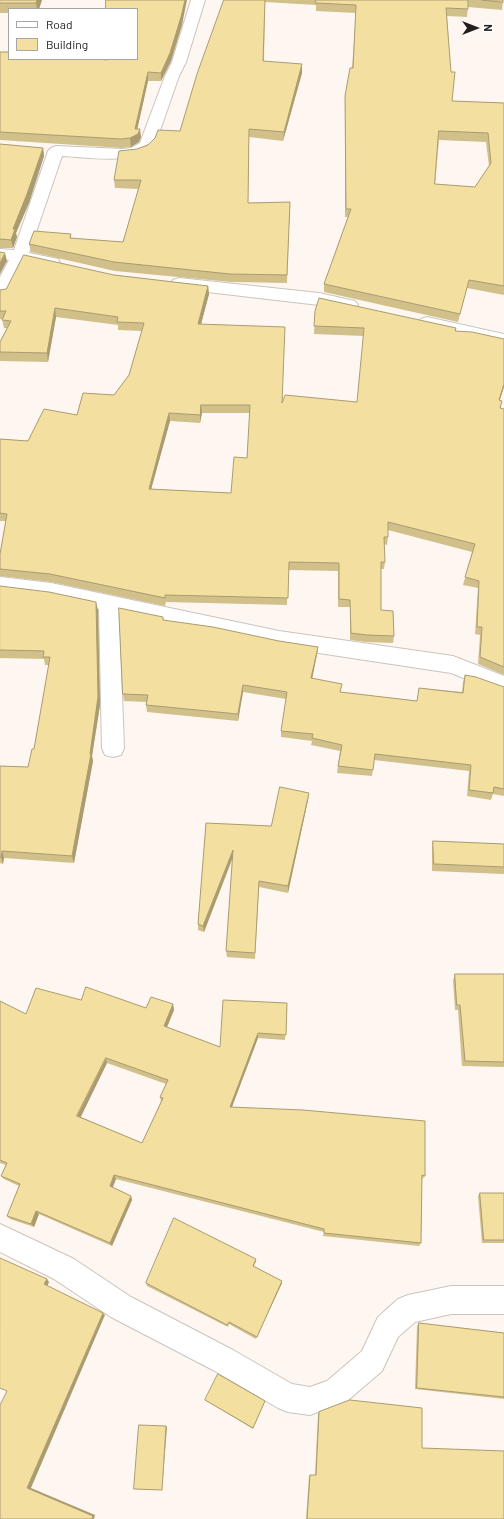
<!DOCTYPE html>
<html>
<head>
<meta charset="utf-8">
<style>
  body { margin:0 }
  #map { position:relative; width:504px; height:1519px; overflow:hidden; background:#fef7f1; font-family:Barlow,sans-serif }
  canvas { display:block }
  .legend { position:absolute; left:8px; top:8px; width:130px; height:52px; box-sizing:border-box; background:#fff; border:1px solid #a7a6a5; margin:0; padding:5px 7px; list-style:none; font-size:12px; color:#23201f }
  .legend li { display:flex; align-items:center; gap:8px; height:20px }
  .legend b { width:20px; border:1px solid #a7a6a5 }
  .north { position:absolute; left:456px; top:8px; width:40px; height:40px; -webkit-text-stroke:3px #fff; paint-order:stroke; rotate:90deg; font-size:11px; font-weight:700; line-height:16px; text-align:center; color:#23201f }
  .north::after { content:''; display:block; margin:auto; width:14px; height:18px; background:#23201f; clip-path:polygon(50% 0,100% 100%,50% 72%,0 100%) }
</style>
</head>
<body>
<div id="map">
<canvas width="504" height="1519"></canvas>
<ul class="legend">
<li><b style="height:5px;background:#fff"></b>Road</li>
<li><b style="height:11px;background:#f3dfa0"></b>Building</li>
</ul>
<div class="north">N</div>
</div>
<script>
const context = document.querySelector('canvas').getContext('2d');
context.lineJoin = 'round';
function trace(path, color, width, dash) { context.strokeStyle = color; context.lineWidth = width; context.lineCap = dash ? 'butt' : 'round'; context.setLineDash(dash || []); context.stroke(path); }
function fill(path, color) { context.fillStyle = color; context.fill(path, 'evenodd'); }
const minor = new Path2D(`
  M191,0H205L186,62L179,76L155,145C140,166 85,157 62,156L29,253L58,259L60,263L58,267L52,268L25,262L6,296L0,298V277L9,260L0,259V249L14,250L48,151L51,148L56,146L122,149L131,148L140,143L165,76L172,62Z
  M179,278L319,293L355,301L358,305L355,309L349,311L319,305L173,288L171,284L173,280Z
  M427,317L504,334V346L421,327L418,323L421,319Z
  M0,577L51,583L279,631L453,656L504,676V694L451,673L279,647L119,613L124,748L121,755L113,757L105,755L102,748L99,609L51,599L0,593Z
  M0,1224L74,1259L131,1297L233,1350L292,1384L310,1387L327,1381L362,1351L378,1317L398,1299L408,1295L451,1286H504V1314H451L415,1322L398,1337L382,1371L346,1402L310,1415L288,1412L278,1408L213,1370L111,1317L54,1279L0,1252Z`);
trace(minor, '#cbc4be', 2);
fill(minor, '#fff');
fill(new Path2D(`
  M0,0H42L39,9H9V13H0Z
  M224,0H503L502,10L468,7L467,17L447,16L452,101L504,103V295L467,288L458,322L324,292V284L348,217H345V96L352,68L356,13L316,11V5L265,2L264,61L302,73L283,141L249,137L248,203L290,202L287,283L231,282L115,271L31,252L29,244L71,234V238L123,242L139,189L115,188L114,180L137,149L180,131ZM439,140L486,142L489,166L475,187L435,184Z
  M182,25L171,61L161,81H148L137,129L141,137L139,142L131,147L122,148L0,140V53L107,60Z
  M0,144L43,148L44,156L29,203L16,233L17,237L13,248H0Z
  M114,275L208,286L209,294L201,324L282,403L357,402L364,336L314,334L315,311L455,331L504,339V387L500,400L501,408L504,409V675L478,664L480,635L475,634L478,588L463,585L472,552L388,530V537L387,545L384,544L385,562L384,569H381V610L394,636L393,643L366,642L350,640V607H338V571L288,570L287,605L166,602L165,606L51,582L0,576V554L6,521H0V439L28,441L114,395L129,375L142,331L118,330V325L56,317L48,362L0,361V342L7,328H4L2,319H0V290ZM202,413H250L247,458L231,493L151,489L170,421L200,423Z
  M0,586L98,610L100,705L92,756L93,761L74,863L4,858L3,864L0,863V766L28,767L34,749L49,665H45L44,659L0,658Z
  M163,617V620L279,641L318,647L317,654L312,678L341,692L417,701L419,688L462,692L463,682L465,675L504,687V796L493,794L491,800L467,796L469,771L374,760L372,776L337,773L340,751L311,745L312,741L281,737V731L286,699L243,692L238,721L147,712L146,705V702L124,701L123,694Z
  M308,800L288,893L259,887L255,959L227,957L226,951L233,858L204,932L198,930V924L206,823L271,826Z
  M433,841L504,844V874L432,871V848Z
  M455,974H504V1067L462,1066L458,1010H455L453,980Z
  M81,1000L146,1008L173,1004L174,1010L167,1027L220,1047L287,1003L285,1040L258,1038L232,1107L425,1176L422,1179L421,1243L419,1246L323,1236L324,1232L116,1179L113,1187L131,1196L132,1200L112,1246L39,1214L34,1227L10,1219L7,1216L19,1186L4,1179L1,1176L6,1165L0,1163V1001L26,1014ZM107,1063L166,1084L160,1097L161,1102L142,1143L81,1117Z
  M480,1193H504V1243H482L478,1196Z
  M256,1259V1262L254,1266L282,1283L256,1339L229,1324L228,1327L147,1286L146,1283Z
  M419,1323L504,1333V1399L415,1389L417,1326Z
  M205,1400L265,1401L253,1429Z
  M319,1412L422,1448L504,1519H306L309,1475H315L318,1414Z`), '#d1c08a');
fill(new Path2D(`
  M37,0H42L39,9H37L36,3Z
  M185,0H187L182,25L171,61L161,81V73Z
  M302,64V73L283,141L284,132Z
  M148,72V81L136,135L140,129L141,137L139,142L131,147L130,138L135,129Z
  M43,148L44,156L29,203L16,233L17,237L13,248L11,240L13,229Z
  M5,253L7,261L0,274V263Z
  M208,286L209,294L199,332L198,324Z
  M55,308L56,317L48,362L47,353Z
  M504,384V387L497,408L499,400Z
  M201,405L202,413L200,423V415Z
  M169,413L170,421L149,497V489Z
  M96,602L98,610L100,705L92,756L93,761L74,863L72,856L90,754Z
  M318,647L317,654L311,685V678Z
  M243,685V692L238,721V714Z
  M309,793L308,800L288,893V886Z
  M233,850V856L204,932L203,926Z
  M2,851L4,858L3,864L1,857Z
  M173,1004L174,1010L165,1032L164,1026Z
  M258,1033V1038L230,1112V1107Z
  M106,1058L107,1063L79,1120L77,1116Z
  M114,1175L116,1179L112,1189L110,1186Z
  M131,1196L132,1200L112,1246L110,1243Z
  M36,1211L39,1214L34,1227L31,1224Z
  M47,1279L49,1282L47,1287L44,1284Z
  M282,1281V1283L256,1339L257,1337Z
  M103,1313L105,1315L31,1488L95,1515L94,1519H92L27,1488Z
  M166,1426L167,1427L162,1490Z`), '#aa9c70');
const building = new Path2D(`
  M0,0H37L36,3H0Z
  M106,0H185L181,17L170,53L161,73L148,72L135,129H140L138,134L130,138L121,139L0,132V52H9V59H98L107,60L108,59H137V9H106Z
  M224,0H265L263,61L302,64L284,132L249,129L248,203L290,202L287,275L230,274L114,262L29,244L34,231L71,234L70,238L123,242L141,180H114L119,151L137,149L148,145L155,138L158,130L180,131L197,74Z
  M316,0H468V9L446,8L451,72H455L452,101L504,103V286L469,280L460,314L324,284L351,209H346L345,96L350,68H353L356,5L316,3ZM439,131L488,133L491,163L475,187L435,184Z
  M482,0H503V2Z
  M0,144L43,148L27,194L13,229H15L11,240L0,239Z
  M0,252L5,253L0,263Z
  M24,255L114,275L208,286L198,324L285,327L282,403L285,395L357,402L364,328L314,326L315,311L319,298L456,328L455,331L472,332L504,339V384L499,400L502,401L500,408L504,409V667L480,657L482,627H477L479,581L465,577L475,544L388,522V537H384L385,562H381V610L393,611L394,636L367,635L351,633L350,600L339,599V563L289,562L288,598L165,595V598L50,574L0,569V554L7,514L0,513V439L28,441L44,409L77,415L83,393L114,395L129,375L144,323L117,322L118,317L55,308L47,353L0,352V342L11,321L2,320L6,311H0V290L6,289ZM201,405H250L247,458L234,457L231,493L149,489L169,413L200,415Z
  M0,586L49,592L96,602L98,697L90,754H91L72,856L2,851L1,857H0V766L28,767L32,749H34L50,657H43L44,651L0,650Z
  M119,608L163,617V620L213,627L279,641L318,647L311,678L342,684L340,692L417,701L419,688L463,693L465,675L476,677L504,687V789L494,787L493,793L469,790L471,765L375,754L373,770L338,766L342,745L312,738L313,734L281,731L287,692L243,685L238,714L146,705L148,695L123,694Z
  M280,787L309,793L288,886L259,881L255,953L226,951L233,850L203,926L198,924L206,823L271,826Z
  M433,841L504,844V867L434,864Z
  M455,974H504V1062L465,1061L460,1005H457Z
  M86,987L146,1008L151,997L173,1004L164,1026L220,1047L223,1000L287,1003L286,1035L258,1033L230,1107L303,1110L425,1121V1176L422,1175L421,1243L324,1233V1229L114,1175L110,1186L131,1196L110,1243L36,1211L31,1224L7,1216L20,1184L1,1176L7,1163L0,1160V1001L26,1014L36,988L81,1000ZM106,1058L168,1080L160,1097L163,1098L142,1143L77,1116Z
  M480,1193H504V1240H484Z
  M174,1218L256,1259L253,1266L282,1281L257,1337L229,1322L227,1325L146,1283Z
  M0,1258L47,1279L44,1284L103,1313L27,1488L93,1516L92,1519H0V1405L7,1391L0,1388Z
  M419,1323L504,1333V1397L417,1388Z
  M218,1374L265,1401L253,1428L205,1400Z
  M350,1400L422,1408V1448L504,1451V1519H307L310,1475H316L319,1412Z
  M139,1425L166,1426L162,1490L134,1489Z`);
fill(building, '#f3dfa0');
trace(building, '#aa9c70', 1);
</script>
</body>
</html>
